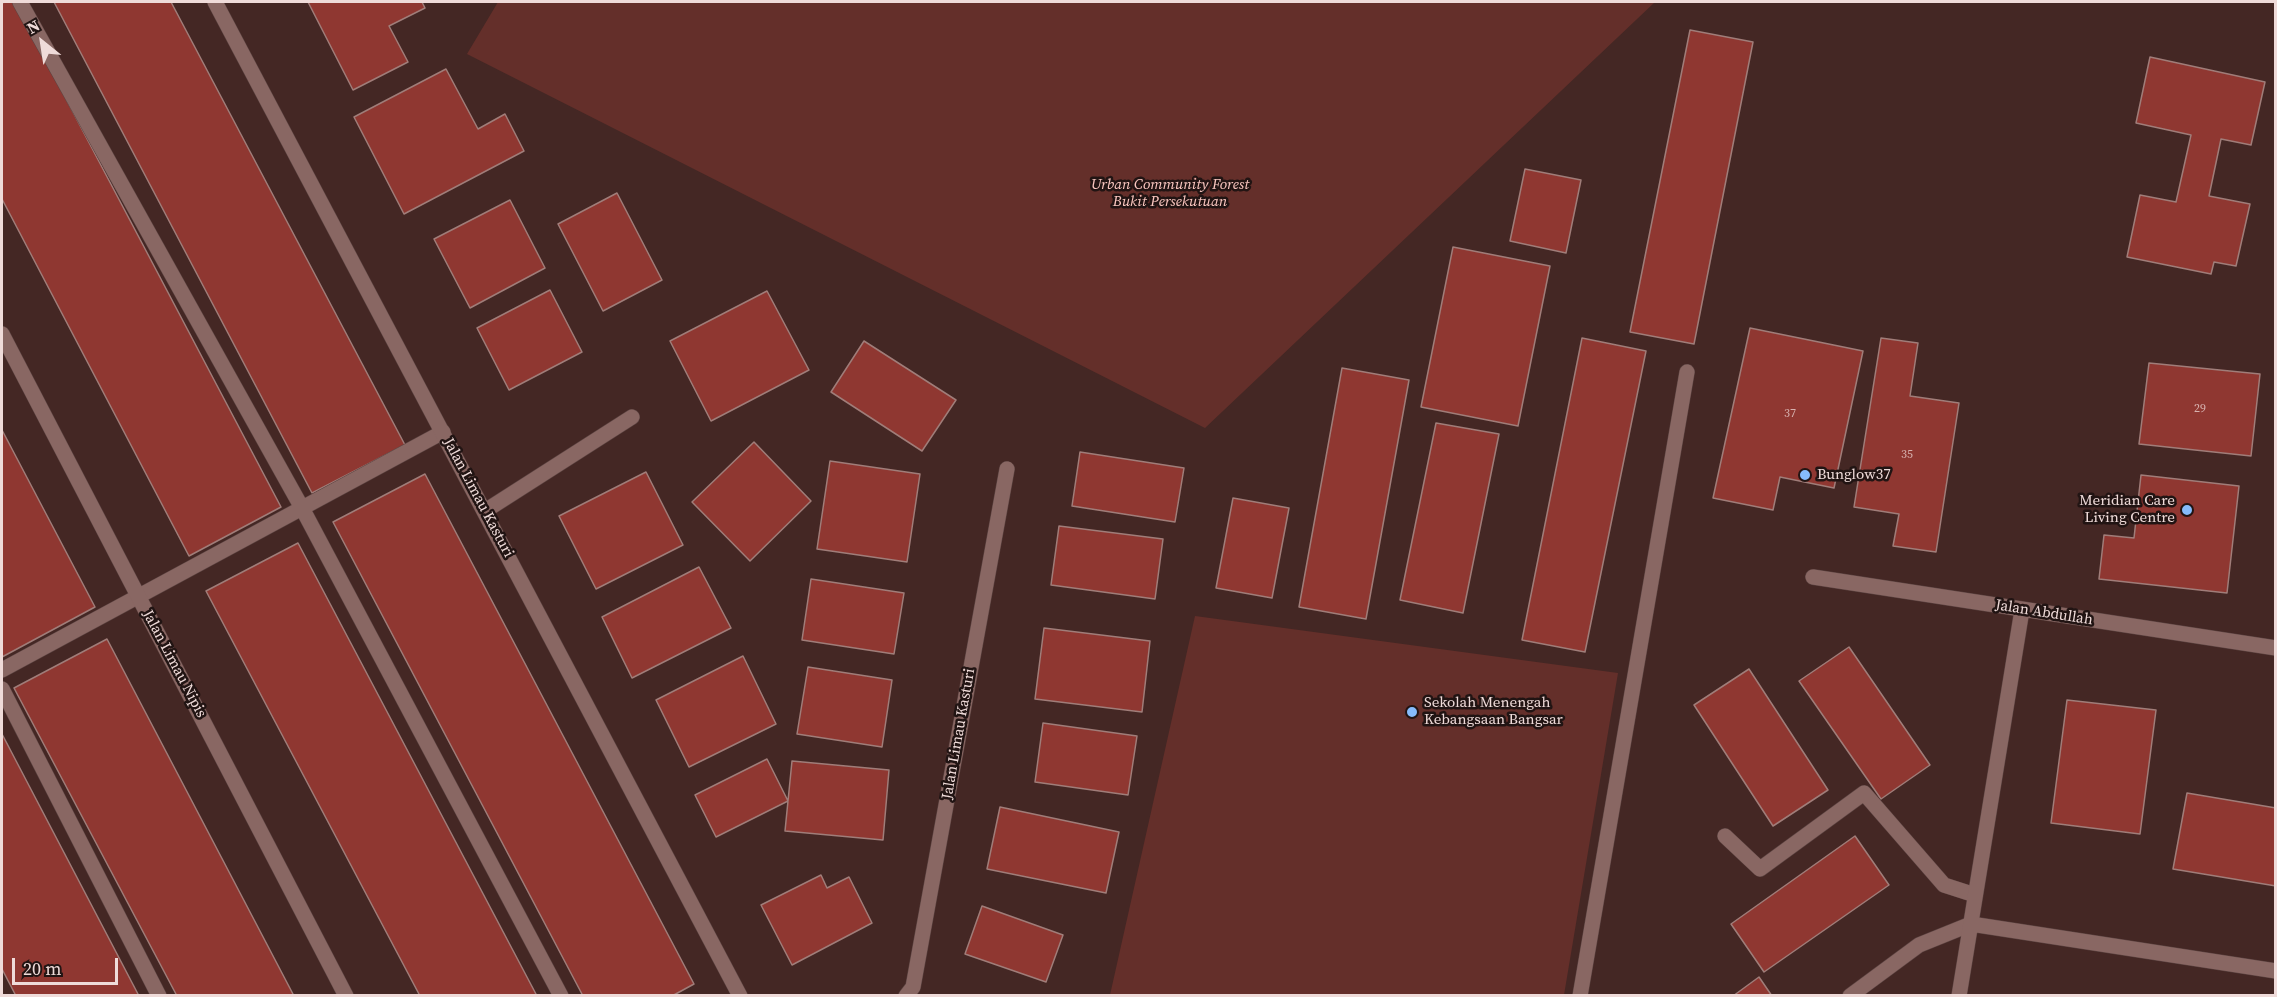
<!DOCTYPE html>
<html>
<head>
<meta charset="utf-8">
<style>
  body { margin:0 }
  #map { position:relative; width:2277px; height:997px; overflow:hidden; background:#442724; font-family:"Source Serif 4",serif }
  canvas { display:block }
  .frame { position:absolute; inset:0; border:3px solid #efdbd9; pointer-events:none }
  .north { position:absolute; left:12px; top:12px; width:60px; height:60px; -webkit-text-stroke:4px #211413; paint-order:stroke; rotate:330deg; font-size:16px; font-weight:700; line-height:24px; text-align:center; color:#efdbd9 }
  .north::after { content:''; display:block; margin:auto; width:21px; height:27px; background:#efdbd9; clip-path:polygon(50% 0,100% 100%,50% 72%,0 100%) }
  .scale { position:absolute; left:12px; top:958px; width:106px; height:27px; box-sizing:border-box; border:3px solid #efdbd9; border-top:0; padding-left:8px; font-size:18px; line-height:21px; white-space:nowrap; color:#efdbd9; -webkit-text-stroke:4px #211413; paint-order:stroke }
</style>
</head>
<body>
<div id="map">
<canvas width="2277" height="997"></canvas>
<div class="frame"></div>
<div class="north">N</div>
<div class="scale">20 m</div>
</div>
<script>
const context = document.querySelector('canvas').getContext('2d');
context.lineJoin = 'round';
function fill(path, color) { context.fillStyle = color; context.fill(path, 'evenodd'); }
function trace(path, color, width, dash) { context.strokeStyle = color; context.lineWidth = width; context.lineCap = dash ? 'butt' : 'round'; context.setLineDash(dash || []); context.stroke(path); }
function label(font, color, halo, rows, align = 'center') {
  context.font = font + ' "Source Serif 4",serif'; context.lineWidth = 5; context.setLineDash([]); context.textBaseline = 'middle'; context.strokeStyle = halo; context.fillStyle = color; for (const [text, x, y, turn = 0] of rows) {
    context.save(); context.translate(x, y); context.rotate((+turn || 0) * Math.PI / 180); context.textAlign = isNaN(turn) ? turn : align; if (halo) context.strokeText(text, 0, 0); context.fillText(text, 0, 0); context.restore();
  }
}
fill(new Path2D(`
  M498,2H1655L1205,428L467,54Z
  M1195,616L1618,673L1564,995H1110Z`), '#642f2a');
const building = new Path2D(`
  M5,2H15L281,507L189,556L2,199V3Z
  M54,2H171L405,445L312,493Z
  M308,2H422L425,8L389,26L408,62L353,90Z
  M1690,30L1753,42L1694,344L1630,332Z
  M2150,57L2265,82L2251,145L2221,139L2209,196L2250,204L2236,266L2214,262L2211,274L2127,257L2140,195L2176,202L2191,135L2136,123Z
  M446,69L478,129L505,114L524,151L404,214L354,117Z
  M1525,169L1581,180L1566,253L1510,241Z
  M617,193L662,280L603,311L558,224Z
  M510,200L545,268L470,308L434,239Z
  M1453,247L1550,266L1518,426L1421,407Z
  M550,290L582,352L509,390L477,328Z
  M767,291L809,370L711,421L670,341Z
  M1750,328L1863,351L1834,488L1780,477L1773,510L1713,498Z
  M1582,338L1646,351L1585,652L1522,640Z
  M1881,338L1918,343L1910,396L1959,403L1936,552L1893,546L1899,514L1854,507Z
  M864,341L956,400L922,451L831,392Z
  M2149,363L2260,374L2251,456L2139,444Z
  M1342,368L1409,380L1366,619L1299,607Z
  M1436,423L1499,434L1463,613L1400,600Z
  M2,430L95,607L2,657Z
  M754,442L811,501L750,561L692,502Z
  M1080,452L1184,468L1175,522L1072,506Z
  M830,461L920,474L907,562L817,549Z
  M646,472L683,545L596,589L559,516Z
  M425,474L694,984L672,996H583L333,522Z
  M2141,475L2239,486L2227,593L2099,579L2104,535L2134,538Z
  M1233,498L1289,508L1272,598L1216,588Z
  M1059,526L1163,539L1155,599L1051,585Z
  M298,543L537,996H420L206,591Z
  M699,567L731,628L632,678L602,617Z
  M811,579L904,593L894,654L802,640Z
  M1044,628L1150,641L1142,712L1035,699Z
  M107,639L294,996H177L14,688Z
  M1849,647L1930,765L1881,799L1799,681Z
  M743,656L776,724L689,767L656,700Z
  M808,667L892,680L882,747L797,734Z
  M1749,669L1828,790L1773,826L1694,705Z
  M2067,700L2156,710L2140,834L2051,823Z
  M1043,723L1137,736L1128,795L1035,782Z
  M2,734L139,996H16L2,969Z
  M767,759L788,801L716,837L695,795Z
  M792,761L889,770L883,840L785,831Z
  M2187,793L2276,808V886L2173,869Z
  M1000,807L1119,832L1106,893L987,869Z
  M1855,836L1889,885L1764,972L1731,924Z
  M821,875L827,888L849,877L872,923L792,965L761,905Z
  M982,906L1063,935L1046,982L965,954Z
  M1759,977L1772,996H1733Z`);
fill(building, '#8f3731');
trace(building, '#a07d79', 1.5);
const service = new Path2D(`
  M20,2L302,508L561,996
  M485,511L632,417
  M2,670L443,432
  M2,689L159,996
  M1725,836L1760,869L1864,793L1944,885L1975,895
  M1580,996L1687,372
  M1850,996L1919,945L1971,924`);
const minor = new Path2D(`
  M215,2L740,996
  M2,334L346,996
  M1813,577L2276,648
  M1971,924L2276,971
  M906,996L913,987L1007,469
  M1959,996L2022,610`);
trace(service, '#5c4442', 16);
trace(minor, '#5c4442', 16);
trace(service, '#896763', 15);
trace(minor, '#896763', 15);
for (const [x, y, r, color] of [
  [1805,475,6,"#86bbfb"],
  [2187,510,6,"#86bbfb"],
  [1412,712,6,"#86bbfb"]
]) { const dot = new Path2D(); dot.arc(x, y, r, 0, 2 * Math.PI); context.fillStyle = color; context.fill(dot); trace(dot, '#211413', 2); }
label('12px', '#d7b2af', null, [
  ["29",2200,409],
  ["37",1790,414],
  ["35",1907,455]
]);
label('italic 15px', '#fcc8c1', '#211413', [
  ["Urban Community Forest",1170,185],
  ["Bukit Persekutuan",1170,202]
]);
label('15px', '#efdbd9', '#211413', [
  ["Bunglow37",1817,475],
  ["Meridian Care",2175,501,"right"],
  ["Living Centre",2175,518,"right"],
  ["Sekolah Menengah",1424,703],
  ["Kebangsaan Bangsar",1424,720]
], 'left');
label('15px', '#efdbd9', '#211413', [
  ["Jalan Limau Kasturi",478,498,62],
  ["Jalan Abdullah",2044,613,9],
  ["Jalan Limau Nipis",174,664,62],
  ["Jalan Limau Kasturi",959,734,-80]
]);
</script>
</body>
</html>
